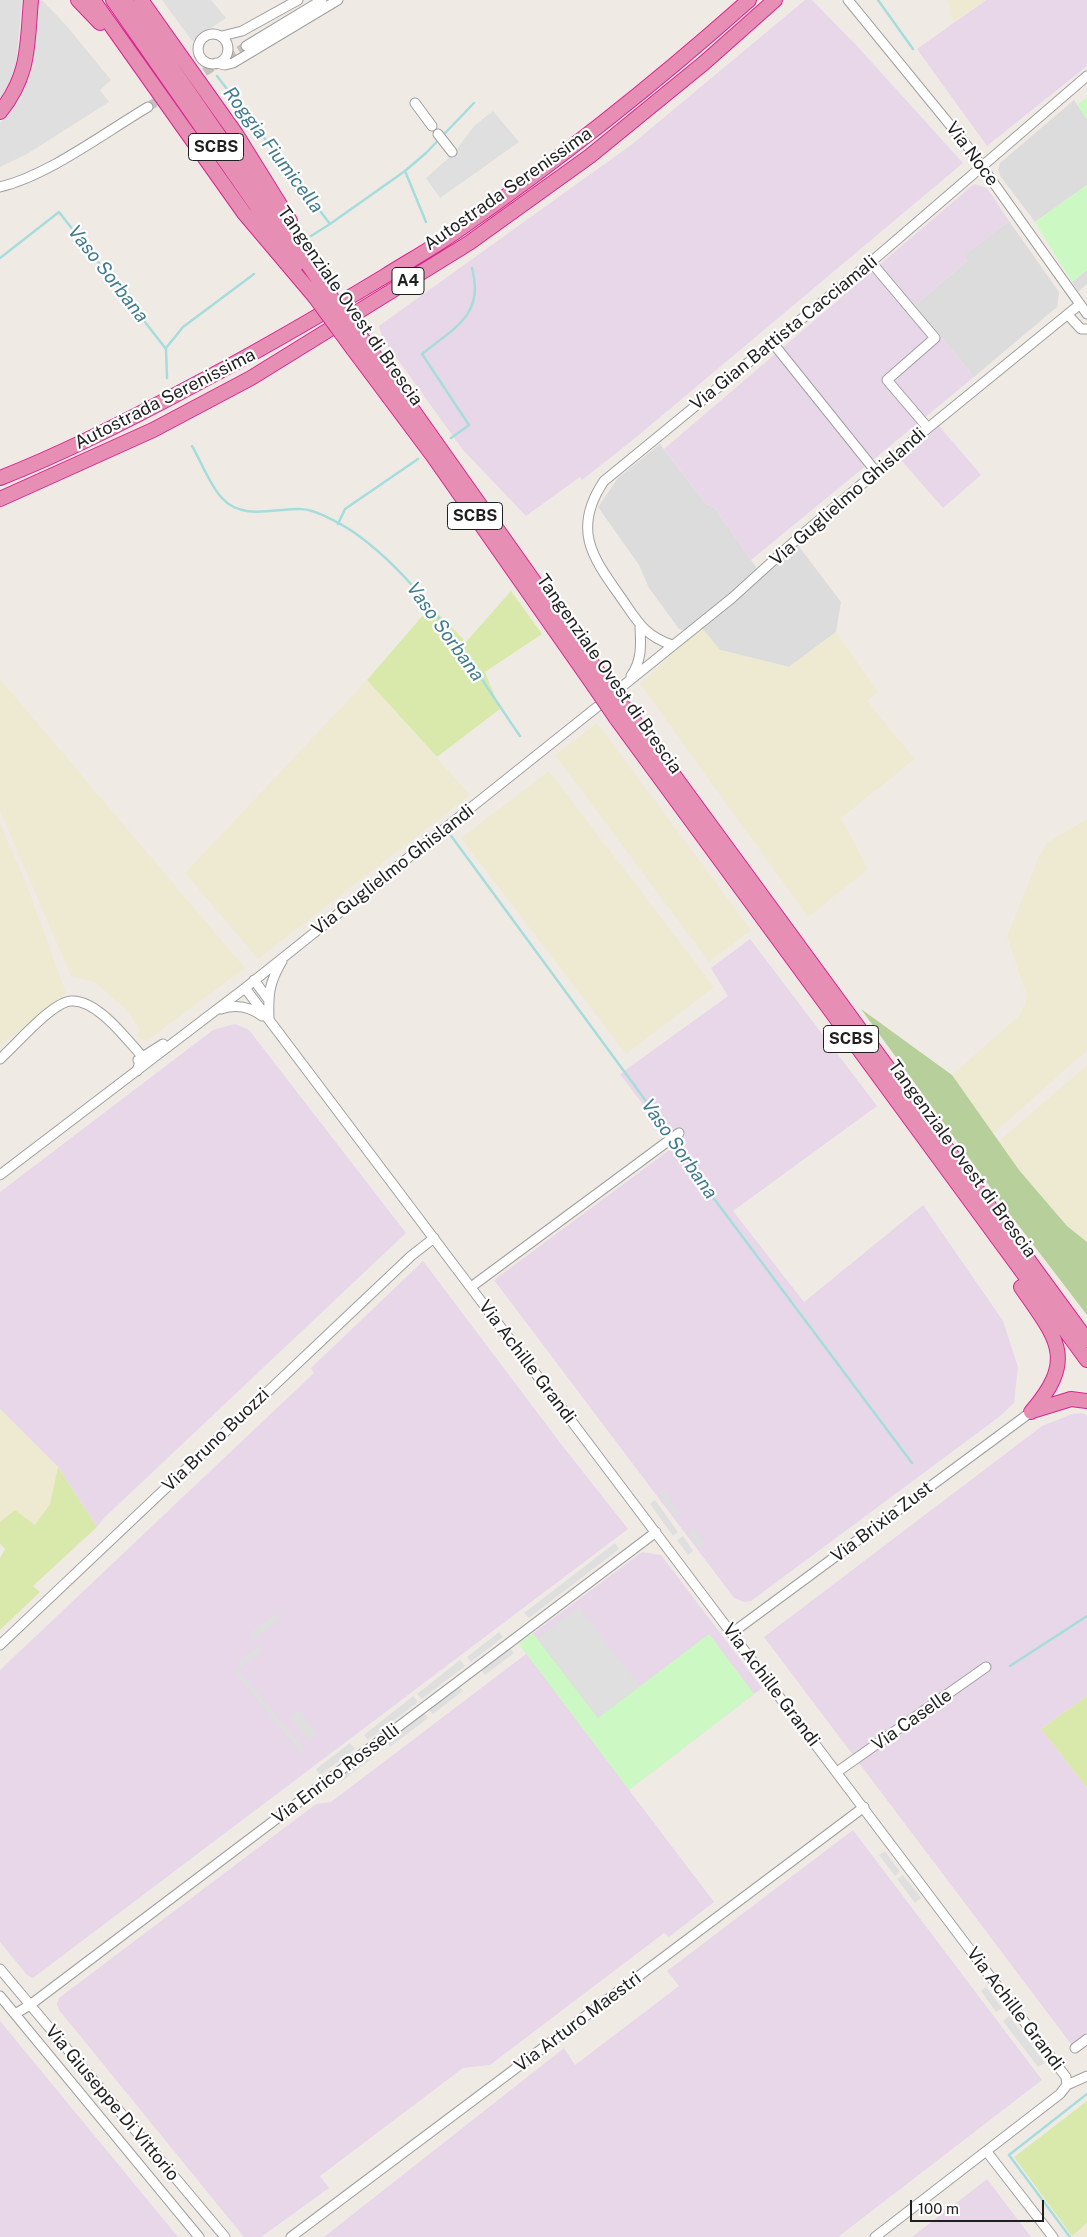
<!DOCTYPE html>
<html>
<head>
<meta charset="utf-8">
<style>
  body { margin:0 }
  #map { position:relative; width:1087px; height:2237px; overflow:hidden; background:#f0eae5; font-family:"Public Sans",sans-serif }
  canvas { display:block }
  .scale { position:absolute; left:910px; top:2200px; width:134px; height:22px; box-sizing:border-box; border:2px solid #1f1f1f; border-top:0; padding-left:6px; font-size:15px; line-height:18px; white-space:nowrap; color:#1f1f1f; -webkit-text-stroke:4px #fff; paint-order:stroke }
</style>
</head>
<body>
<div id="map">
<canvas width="1087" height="2237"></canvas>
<div class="scale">100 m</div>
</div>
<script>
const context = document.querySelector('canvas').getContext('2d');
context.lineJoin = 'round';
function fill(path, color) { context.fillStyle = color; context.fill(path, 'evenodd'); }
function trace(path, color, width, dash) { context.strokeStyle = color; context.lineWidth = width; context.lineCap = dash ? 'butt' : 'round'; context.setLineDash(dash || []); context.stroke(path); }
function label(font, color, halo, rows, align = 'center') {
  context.font = font + ' "Public Sans",sans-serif'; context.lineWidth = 4.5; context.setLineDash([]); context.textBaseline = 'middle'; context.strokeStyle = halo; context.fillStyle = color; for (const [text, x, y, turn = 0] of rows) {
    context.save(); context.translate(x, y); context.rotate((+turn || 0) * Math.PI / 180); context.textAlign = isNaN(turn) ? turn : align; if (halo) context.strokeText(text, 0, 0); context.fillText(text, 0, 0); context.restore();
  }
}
fill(new Path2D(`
  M1074,100L1087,119V185L1035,222L1001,177L998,170L1000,163Z
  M1009,221L1059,292L1057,307L974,377L915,305L967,261L963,256Z
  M1087,270V284L1078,292L1072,282Z
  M660,444L706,504L714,507L756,567L753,577L797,544L841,602L836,632L789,667L720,650L701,627L690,631L679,629L649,588L639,565L598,507L618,478Z`), '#dddcdc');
fill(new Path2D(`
  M805,0H812L856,45L963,163L634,439L582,480L580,477L526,516L463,450L383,339L379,326L631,145Z
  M986,0H1087V66L987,146L917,49Z
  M974,184L987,188L1009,221L964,256L967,261L915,305L974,377L751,560L714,507L706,504L664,449Z
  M939,426L981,475L943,508L901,460Z
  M750,939L877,1106L733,1211L804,1302L923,1205L1003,1321L1018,1367L1014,1403L999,1417L751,1601L744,1602L734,1598L494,1280L676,1145L665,1134L620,1074L728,996L711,968Z
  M235,1024L249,1030L406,1233L105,1517L97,1527L58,1467L0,1409V1192L213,1030Z
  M423,1261L561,1444L628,1529L33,1978L27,1975L0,1942V1670L314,1373L311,1368Z
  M1082,1413L1087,1415V1696L1041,1729L1087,1788V2032L1071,2044L764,1637L1042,1426L1072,1414Z
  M642,1552L661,1555L762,1688L629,1790L714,1902L669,1937L664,1933L490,2065L463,2068L320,2176L329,2188L261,2237H244L59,2010L57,2004L59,1998L316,1804L331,1802L526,1654L519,1644Z
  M853,1830L1042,2080L838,2237H324L564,2048L575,2065L679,1986L667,1971Z
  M0,2021L178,2237H0Z
  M987,2179L1031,2237H912Z`), '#e8d7e9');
fill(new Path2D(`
  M948,0H986L953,22Z
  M701,627L720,650L789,667L836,632L878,692L867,701L915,759L841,818L868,869L808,917L640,684Z
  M0,679L245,968L146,1041L136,1036L140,1030L126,1009L94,982L71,976L0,810Z
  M367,680L470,795L258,959L185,873Z
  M597,723L751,930L709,962L555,755Z
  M549,771L714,987L626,1054L461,838Z
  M1087,819V1050L993,1134L952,1075L1020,1015L1027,997L1007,937L1039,856L1047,843Z
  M0,823L27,886L66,993L0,1046Z
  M1087,1065V1242L1067,1226L1019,1170L998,1142Z
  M0,1409L58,1467L50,1504L35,1525L15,1510L0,1522Z
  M1087,2223V2237H1073L1072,2236Z`), '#eee9d1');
fill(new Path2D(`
  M511,591L542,634L485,672L500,709L437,757L367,680L431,606L466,642Z
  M58,1467L97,1527L33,1586L40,1592L0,1630V1558L5,1549L0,1544V1522L15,1510L35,1525L50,1504Z
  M1087,1696V1788L1041,1729Z
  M1087,2101V2223L1072,2236L1014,2157Z`), '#d9e9ac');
fill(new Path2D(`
  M861,1009L952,1075L1019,1170L1067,1226L1087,1242V1315L1009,1213Z`), '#b7cf9a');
fill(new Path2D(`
  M1087,97V119L1077,105Z
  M1087,185V270L1072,282L1035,222Z
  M533,1633L598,1718L709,1634L754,1694L629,1790L519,1644Z`), '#ccf9c3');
fill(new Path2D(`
  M0,0H22L16,65L12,79L0,98Z
  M42,0L65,24L111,80L100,90L109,102L27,154L0,167V123L18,103L29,78L33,61L38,2Z
  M162,0H211L226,18L192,41Z
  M493,111L519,142L440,198L426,178L453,154L474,126Z
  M663,1490L681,1514L676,1517L658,1493Z
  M655,1500L678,1532L673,1536L650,1504Z
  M693,1528L705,1544L699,1548L688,1532Z
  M683,1536L693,1551L688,1555L677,1540Z
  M615,1543L619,1549L529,1618L524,1613Z
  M579,1607L640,1686L598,1718L537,1639Z
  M277,1612L279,1620L252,1641L250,1633Z
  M499,1632L503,1637L471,1662L467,1657Z
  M261,1645L262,1651L240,1668L238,1661Z
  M509,1647L514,1653L485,1675L480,1669Z
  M460,1660L465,1666L422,1699L417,1694Z
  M237,1668L306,1751L302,1754L233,1671Z
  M459,1686L463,1691L433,1714L428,1709Z
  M413,1696L418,1702L368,1740L364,1735Z
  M298,1710L318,1734L309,1741L289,1717Z
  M424,1712L428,1718L390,1747L386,1741Z
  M350,1743L355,1749L320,1775L316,1769Z
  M371,1753L374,1757L342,1781L338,1776Z
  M885,1851L900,1872L895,1876L879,1855Z
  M903,1875L921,1898L915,1903L897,1879Z
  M986,1987L1002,2008L996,2012L981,1991Z
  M1009,2016L1045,2063L1038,2067L1003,2021Z`), '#dfdfdf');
trace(new Path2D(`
  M878,0L913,49
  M217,76L330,224L311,236
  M426,222L405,171L426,153L474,103
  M330,224L405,171
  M0,258L59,212L166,349L167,378
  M166,348L183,327L254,274
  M451,438L469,425L422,354C454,328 485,315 472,268
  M192,446C201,461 210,486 222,498C242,521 276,508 301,509C316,509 347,527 359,536C428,587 472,667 520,736
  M338,524L345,509L418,459
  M449,833L665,1127L709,1192L912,1463
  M1010,1666L1087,1616
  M1070,2237L1009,2155L1087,2094`), '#a6dddc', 2.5);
trace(new Path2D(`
  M193,79L246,46
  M148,107L179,87`), '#c6c1bd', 9, [9, 4.5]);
const minor = new Path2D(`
  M848,0L968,147L1087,314
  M198 49a15 15 0 1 1 30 0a15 15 0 1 1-30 0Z
  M222,36L242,31L298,0
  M246,46L322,0
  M216,63L225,65L233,63L338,0
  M415,103L432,126
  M438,134L452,152
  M0,187C49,175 104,133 148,107
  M871,262L935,338L887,380L928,428
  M1068,315L1081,329H1087
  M772,342L877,473
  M672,645C644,635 638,622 622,599C593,558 571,530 604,481L871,262L1087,76
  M631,676C642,661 641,644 640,627
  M619,689L732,598L797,539L928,428L1079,305
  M254,980L268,999
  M245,988L1066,2077L1067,2085
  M221,1009C236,1004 249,1006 262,1016
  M269,1020C268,994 269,983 282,961
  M0,1059C15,1046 52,1002 71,1001C97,999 126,1039 142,1056L137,1071
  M138,1060L163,1044
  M0,1175L245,988L597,707
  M471,1287L679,1133
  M732,1633L1031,1412
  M0,1645L411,1256L434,1238
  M837,1772L986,1667
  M0,1969L225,2237
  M0,1996L199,2237
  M15,2014L30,2005L656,1532
  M1075,2048L1087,2039
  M987,2152L1053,2237
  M291,2237L864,1807
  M875,2237L1060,2094L1067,2085L1087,2076`);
const highway = new Path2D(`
  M78,0L100,23
  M93,0L244,213L315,297
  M113,0L297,264
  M125,0L325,289
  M141,0L236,134L290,221
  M0,112C30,75 27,45 31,0
  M364,341L603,679
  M353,349L433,456L594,686
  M0,478C67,452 131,419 194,385C259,351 322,314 385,276C409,261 434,247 457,231C559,160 657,82 749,0
  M0,499L153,430L251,378L469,243L590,156L704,63L775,0
  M626,710L1087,1340
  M616,718L1087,1360
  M1021,1287C1056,1338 1078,1358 1031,1412
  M1032,1411L1071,1399L1087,1401`);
trace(minor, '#a0a0a0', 11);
trace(highway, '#da2690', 16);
trace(minor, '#fff', 9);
trace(highway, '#e68eb4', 14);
const highwayBridge = new Path2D(`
  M325,289L364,341
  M315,297L353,349
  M603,679L626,710
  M594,686L616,718`);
trace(highwayBridge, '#da2690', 16, []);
trace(highwayBridge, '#e68eb4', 14);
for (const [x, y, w] of [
  [216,147,55],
  [408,281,32],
  [475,516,55],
  [851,1039,55]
]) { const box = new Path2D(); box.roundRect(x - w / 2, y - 13.5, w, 27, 4); context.fillStyle = '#fff'; context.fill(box); trace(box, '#1f1f1f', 1); }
label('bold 16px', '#1f1f1f', null, [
  ["SCBS",216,147],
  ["A4",408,281],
  ["SCBS",475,516],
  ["SCBS",851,1039]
]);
label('18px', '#1f1f1f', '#fff', [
  ["Via Noce",972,154,53],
  ["Autostrada Serenissima",508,189,-35],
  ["Tangenziale Ovest di Brescia",350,306,55],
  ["Via Gian Battista Cacciamali",784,333,-39],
  ["Autostrada Serenissima",165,399,-27],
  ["Via Guglielmo Ghislandi",848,497,-41],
  ["Tangenziale Ovest di Brescia",609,674,55],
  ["Via Guglielmo Ghislandi",393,870,-38],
  ["Tangenziale Ovest di Brescia",962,1159,54],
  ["Via Achille Grandi",527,1362,53],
  ["Via Bruno Buozzi",216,1440,-44],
  ["Via Brixia Zust",882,1522,-37],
  ["Via Achille Grandi",771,1685,53],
  ["Via Caselle",912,1720,-35],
  ["Via Enrico Rosselli",336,1774,-37],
  ["Via Achille Grandi",1015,2009,53],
  ["Via Arturo Maestri",578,2022,-37],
  ["Via Giuseppe Di Vittorio",112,2103,50]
]);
label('italic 19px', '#407b8f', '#fff', [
  ["Roggia Fiumicella",273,150,53],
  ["Vaso Sorbana",108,274,52],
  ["Vaso Sorbana",445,632,54],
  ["Vaso Sorbana",679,1149,55]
]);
</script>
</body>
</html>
